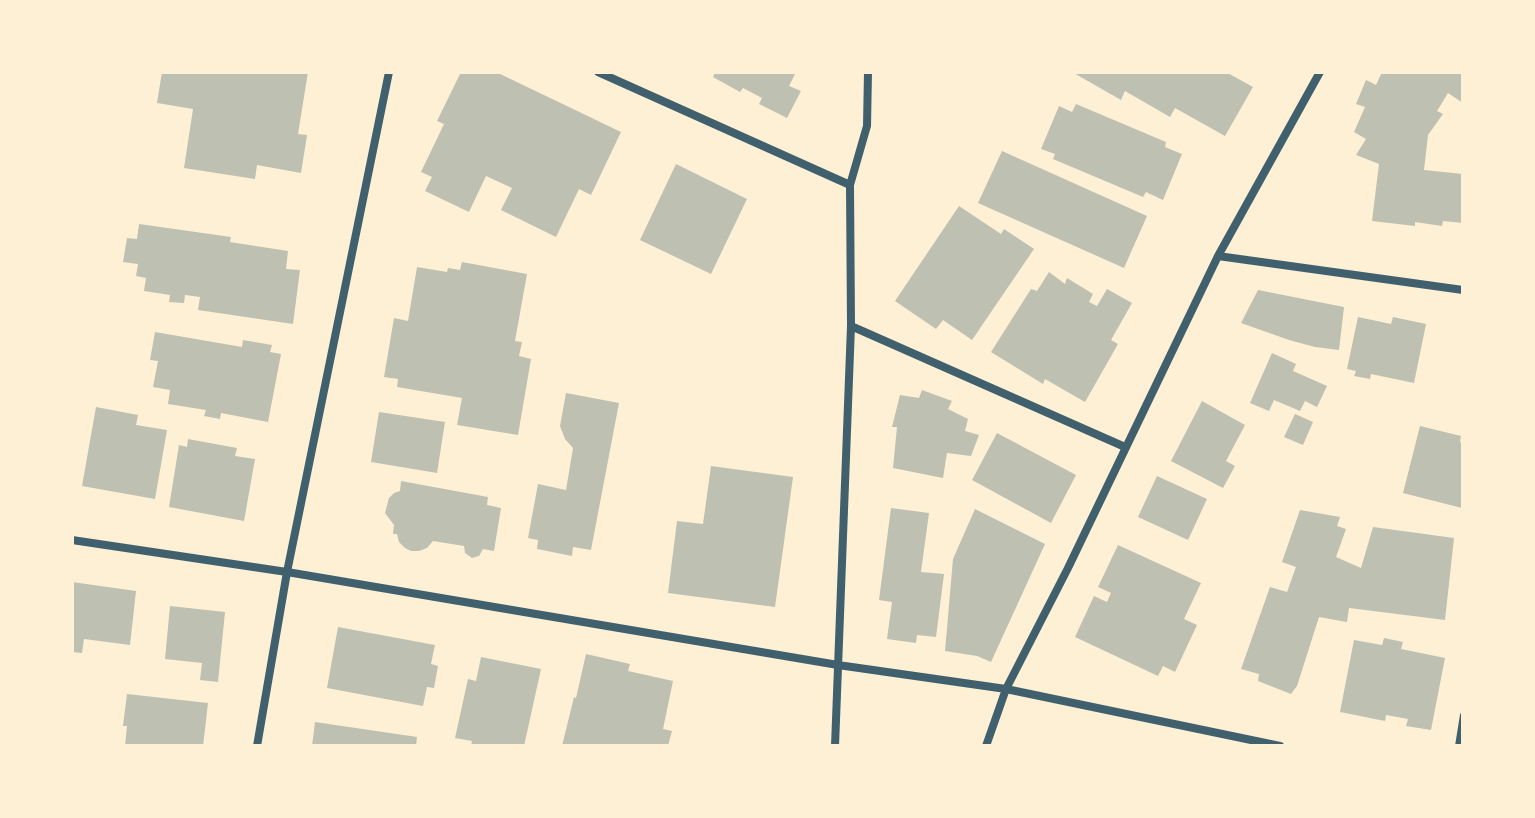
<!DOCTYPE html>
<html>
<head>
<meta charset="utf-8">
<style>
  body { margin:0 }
  #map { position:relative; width:1535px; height:818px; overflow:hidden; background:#fdf0d5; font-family:Lora,serif }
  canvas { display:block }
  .frame { position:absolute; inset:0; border:74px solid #fdf0d5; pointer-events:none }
</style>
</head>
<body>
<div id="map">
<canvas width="1535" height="818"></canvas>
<div class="frame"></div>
</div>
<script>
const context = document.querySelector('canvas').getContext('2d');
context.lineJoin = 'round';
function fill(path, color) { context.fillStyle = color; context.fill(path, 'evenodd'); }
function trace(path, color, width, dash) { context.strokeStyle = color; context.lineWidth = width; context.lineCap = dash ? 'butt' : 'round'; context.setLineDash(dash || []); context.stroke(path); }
fill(new Path2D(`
  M162,72H308L298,134L307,135L301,173L257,165L255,179L184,168L193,109L157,103Z
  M461,72H496L621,132L591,195L579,189L556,237L501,210L512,188L486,176L469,212L425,191L432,177L421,172L444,124L437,121Z
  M715,72H796L789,86L801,91L787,118L759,104L762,98L743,88L740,92L713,77Z
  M1072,72H1207L1211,74L1212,72H1226L1253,87L1225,136L1175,108L1170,117L1125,91L1121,100Z
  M1382,72H1463V103L1448,93L1437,111L1443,114L1428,135L1424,170L1463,174V223L1443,221L1442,226L1415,222V226L1372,221L1379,164L1356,155L1366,139L1354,132L1365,107L1356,104L1366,80L1376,85Z
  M1076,104L1166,142L1165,147L1182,154L1163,200L1146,192L1143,197L1053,159L1055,154L1041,149L1059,106L1072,112Z
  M1002,151L1147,216L1124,268L978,203Z
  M676,164L747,199L711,274L640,240Z
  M959,206L1001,234L1004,229L1034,249L972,340L943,320L936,329L895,301Z
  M139,224L231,237L230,242L288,251L286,269L300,270L293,324L198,310L200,297L185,295L184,303L169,302L170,295L144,291L146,278L136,276L138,264L123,262L127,238L137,239Z
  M462,262L527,274L515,341L522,342L519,356L531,359L518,435L457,425L462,398L397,387L398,379L384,377L394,318L408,321L417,267L447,272L448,268L460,270Z
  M1049,272L1065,284L1067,278L1093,294L1089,302L1097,306L1107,289L1132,303L1111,340L1118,344L1085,402L1045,379L1043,384L991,352L1031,289L1037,291Z
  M1258,290L1344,307L1339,350L1315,347L1289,340L1241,323Z
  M1358,317L1391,324L1393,317L1426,324L1414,383L1371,374L1370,379L1354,376L1356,371L1347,369Z
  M155,332L242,347L243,340L272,345L270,352L281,354L268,422L221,413L220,419L204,416L206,410L168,404L170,390L153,387L158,361L150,360Z
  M1272,353L1296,364L1293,371L1327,386L1317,407L1305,401L1300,411L1274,400L1269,411L1250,403Z
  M922,390L952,401L948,409L968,419L965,431L979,435L971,456L947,453L943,478L893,468L897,427H892L900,395L919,398Z
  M566,393L619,403L591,550L573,547L572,556L537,549L538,540L528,538L538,484L566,490L573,448L565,439L560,426Z
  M1202,401L1245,425L1226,461L1235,466L1223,488L1171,461Z
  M96,407L138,415L136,425L167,430L155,499L82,486Z
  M379,412L445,422L437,473L371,462Z
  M1295,414L1313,422L1303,445L1284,437Z
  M1420,426L1461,436L1460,442L1463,443L1462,508L1403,493Z
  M997,433L1076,475L1051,523L972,480Z
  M188,439L237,448L235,456L255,459L244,521L169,507L179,445L187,447Z
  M711,466L793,477L775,607L668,593L677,521L703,524Z
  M1157,476L1207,499L1188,540L1138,517Z
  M401,481L488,497L487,505L501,508L494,551L483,549L479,556L472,558L465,553L464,546L433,541L427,548L419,551H411L405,548L399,542L397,534H393L394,525L385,513L389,498L394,493L400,491Z
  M891,508L929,513L921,572L944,574L936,637L917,635L916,643L887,639L892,602L879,600Z
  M975,509L1045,544L991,662L977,656L945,651L953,559Z
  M1300,510L1340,517L1337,526L1346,529L1336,557L1361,568L1373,527L1454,538L1445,620L1349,608L1347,622L1319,617L1297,686L1291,694L1258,681L1259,674L1241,669L1270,587L1287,592L1296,567L1282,562Z
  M1118,545L1201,583L1184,619L1197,625L1175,672L1163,666L1158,676L1075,637L1094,596L1107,602L1111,593L1098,587Z
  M72,582L136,591L130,645L84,639L82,653L72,652Z
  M170,606L225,612L218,682L200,680L202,663L165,659Z
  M338,627L435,645L431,664L438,666L434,688L427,687L423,706L327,688Z
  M1384,638L1403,642L1401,649L1445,658L1431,730L1406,726L1408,719L1386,715L1385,721L1340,712L1354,640L1382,645Z
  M586,654L630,664L628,671L673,681L663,729L672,731L668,746H562L574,697L576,698Z
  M481,657L541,669L524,746H471L472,741L455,738L468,679L476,681Z
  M127,694L208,703L203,746H125L127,726H123Z
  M315,722L417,737L416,746H312Z`), '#bec0b2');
trace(new Path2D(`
  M1458,746L1463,715`), '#3f606c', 6);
trace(new Path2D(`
  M598,72L850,185
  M1218,256L1463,290
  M851,326L1125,447
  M72,540L287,572L838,665L1006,689L1280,746
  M257,746L287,572L389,72
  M835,746L851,326L850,185L867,126L868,72
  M986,746L1006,689L1068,568L1218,256L1320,72`), '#3f606c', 8);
</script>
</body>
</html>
